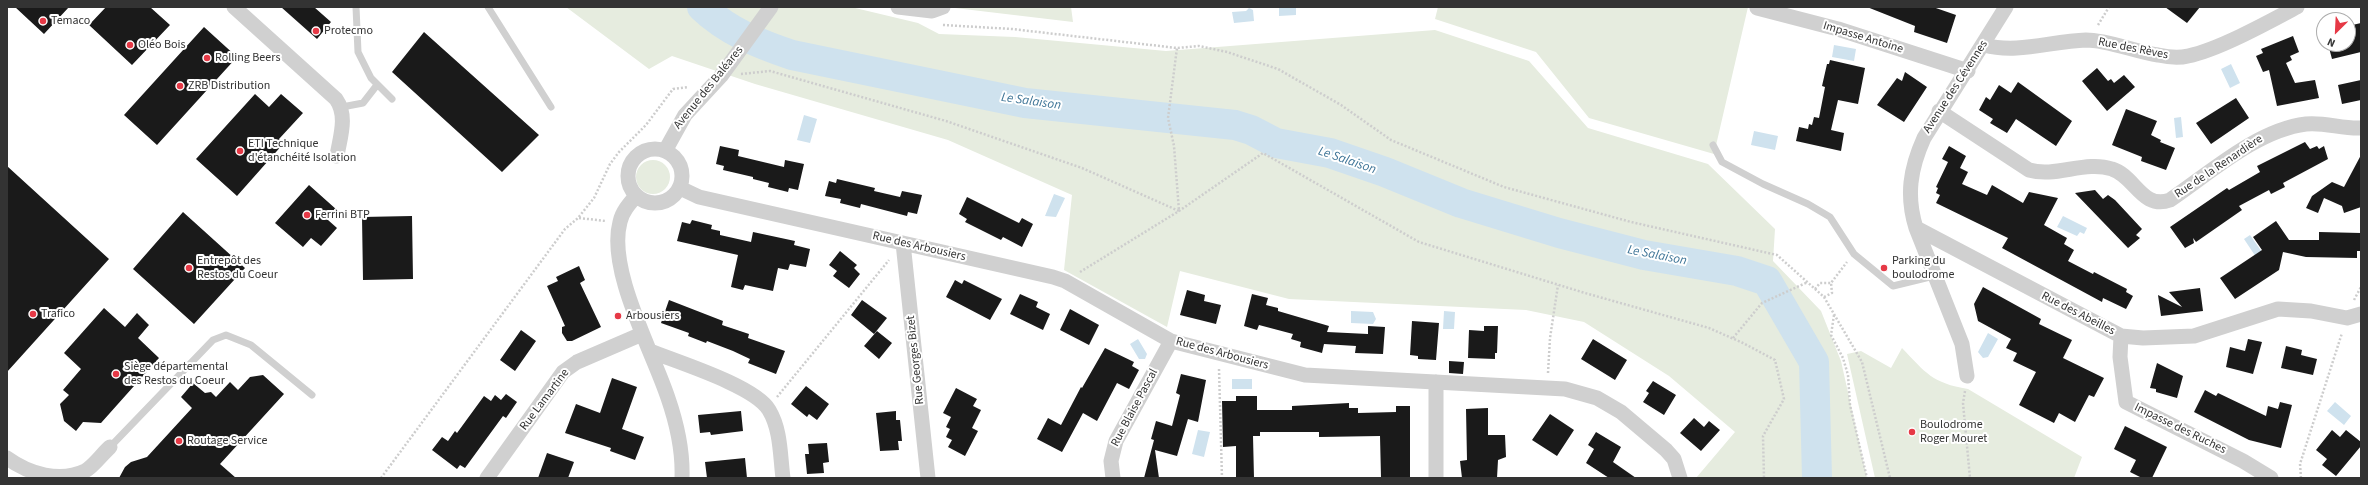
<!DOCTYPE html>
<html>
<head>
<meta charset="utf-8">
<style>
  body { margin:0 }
  #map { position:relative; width:2368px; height:485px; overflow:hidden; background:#fff; font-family:"Source Sans 3",sans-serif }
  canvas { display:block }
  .frame { position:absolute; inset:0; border:8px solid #333; pointer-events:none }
  .north { position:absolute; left:2316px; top:12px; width:40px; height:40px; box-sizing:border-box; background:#fff; border:1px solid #adadad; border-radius:50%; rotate:204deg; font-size:11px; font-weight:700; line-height:16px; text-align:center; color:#333 }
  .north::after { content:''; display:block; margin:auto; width:14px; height:18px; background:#e63946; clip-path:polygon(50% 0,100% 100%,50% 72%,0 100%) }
</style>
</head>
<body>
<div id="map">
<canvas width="2368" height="485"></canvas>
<div class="frame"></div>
<div class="north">N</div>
</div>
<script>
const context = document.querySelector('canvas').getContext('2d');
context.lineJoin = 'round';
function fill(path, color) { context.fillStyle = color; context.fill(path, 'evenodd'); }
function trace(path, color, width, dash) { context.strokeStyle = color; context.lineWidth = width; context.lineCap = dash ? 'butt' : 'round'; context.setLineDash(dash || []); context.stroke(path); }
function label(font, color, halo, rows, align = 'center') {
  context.font = font + ' "Source Sans 3",sans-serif'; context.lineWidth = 4; context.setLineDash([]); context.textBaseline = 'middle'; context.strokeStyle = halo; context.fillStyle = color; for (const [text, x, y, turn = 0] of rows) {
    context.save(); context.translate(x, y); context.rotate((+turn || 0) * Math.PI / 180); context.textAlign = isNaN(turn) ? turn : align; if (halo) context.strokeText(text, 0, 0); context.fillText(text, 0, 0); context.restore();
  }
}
fill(new Path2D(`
  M566,7H851L918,23L939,34L1015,37L1166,51L1435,30L1529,61L1588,128L1708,164L1775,229L1773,261L1821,311L1841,361L1867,478H1696L1735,432L1669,376L1584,322L1526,310L1289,299L1180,271L1167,327L1064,270L1072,195L948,140L755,84L672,56L649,69Z
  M1071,7L1073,22L955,8L957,7Z
  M1438,7H1748L1714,154L1589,118L1536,52L1435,19Z
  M636 177a17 17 0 1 1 34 0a17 17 0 1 1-34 0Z
  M1902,348C1926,373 1932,383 1968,389L2082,457L2074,478H1875L1847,354L1861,351L1891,368Z`), '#e6ecdf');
fill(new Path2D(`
  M1279,7H1296V15L1279,16Z
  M1249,8L1253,10L1254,21L1234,23L1232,12L1246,11Z
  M1834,45L1856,49L1854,61L1832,57Z
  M2231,64L2240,83L2230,88L2221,69Z
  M804,115L817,119L810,143L797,140Z
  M2181,117L2183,137L2176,138L2174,118Z
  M1754,131L1778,136L1775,150L1751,145Z
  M1054,194L1065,198L1056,217L1045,216Z
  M2063,216L2087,228L2084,234L2080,232L2077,236L2057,227Z
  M2250,235L2262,252L2256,257L2244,239Z
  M1351,311L1373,312L1376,319L1373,324L1351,323Z
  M1444,311L1455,312L1454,329H1443Z
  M1988,333L1998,339L1988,357L1983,358L1978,352Z
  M1138,339L1147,354L1145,359H1139L1130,344Z
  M1232,379H1252V389H1232Z
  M2335,402L2351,416L2344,425L2327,411Z
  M1198,430L1210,432L1204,457L1192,454Z`), '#cfe2ee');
trace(new Path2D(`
  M702,7C727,31 759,44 792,55L1025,103L1235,125L1251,130L1276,143L1330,153L1385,172L1461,203L1559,233L1644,255L1737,271L1767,281L1814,362L1817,478`), '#cfe2ee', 30);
fill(new Path2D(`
  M15,7H69L44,34Z
  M106,7H150L170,25L132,65L89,25Z
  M281,7H314L331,22L317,39Z
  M1867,7H1933L1956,15L1947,43L1914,32L1915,26Z
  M2165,7H2200L2187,23Z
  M2361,23V52L2332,59L2328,44H2348V26Z
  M204,27L237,57L157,145L124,115Z
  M424,32L539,135L502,172L392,72Z
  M2293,36L2299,52L2290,56L2292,60L2286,63L2295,83L2315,80L2319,98L2277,106L2269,70L2263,72L2256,56L2263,53L2261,49Z
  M1830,60L1865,68L1858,104L1838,100L1831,130L1844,133L1841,151L1796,141L1799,127L1808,129L1809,124L1812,125L1814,117L1819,118L1825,87L1822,86L1827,64H1829Z
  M2097,68L2108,81L2111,79L2114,83L2124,75L2135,87L2107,111L2082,81Z
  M1905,72L1927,87L1904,122L1877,105L1897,78L1902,81Z
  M2361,80V100L2342,104L2338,85Z
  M2018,82L2072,121L2056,146L2016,119L2007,133L1990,123L1993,119L1979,110L1986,97L1990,100L1999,85L2011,93Z
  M255,94L269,107L281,94L303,113L279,139L284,143L237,196L196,159Z
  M2236,98L2249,118L2211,144L2196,123Z
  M2126,109L2157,121L2151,135L2161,140L2160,142L2175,148L2166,170L2141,161L2142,157L2112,145Z
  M2305,142L2310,149L2317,146L2319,149L2324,146L2328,159L2283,183L2285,187L2271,194L2269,190L2239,206L2242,210L2196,242L2193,238L2194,243L2185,248L2170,227L2227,188L2229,190L2260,172L2257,166Z
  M720,146L739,150L738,156L784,167L785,160L804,164L798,190L789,188L788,192L768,187L769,183L753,179V177L723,170L724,166L716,164Z
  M1949,146L1966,156L1960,168L1968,172L1962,184L1987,195L1992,185L2023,203L2029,192L2058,198L2044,225L2067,238L2064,244L2074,250L2068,261L2093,274L2094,272L2127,289L2126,292L2133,296L2126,309L2103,298L2102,302L2002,248L2008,238L1936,203L1940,195L1936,193L1938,188L1936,187L1948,162L1942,159Z
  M2361,155V207L2344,213L2342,206L2324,198L2318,213L2306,208L2312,196L2332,182L2344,187Z
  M7,166L109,259L7,372Z
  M837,179L875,188L874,191L900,197L902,191L922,195L917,214L908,212L907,216L861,204L860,208L840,203L841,199L825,196L829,181L836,183Z
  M309,185L337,210L328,220L337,228L321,246L311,238L303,247L275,223Z
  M2095,190L2103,199L2108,195L2115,200L2142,229L2136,235L2140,238L2128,248L2075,193Z
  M967,197L1019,223L1022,218L1033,224L1022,247L1003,237L1001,240L965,222L967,219L959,214Z
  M183,212L245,268L194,324L133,269Z
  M412,216L413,279L363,280L362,217Z
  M692,220L712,225L711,229L720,231V235L751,242L753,232L795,241L794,245L810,249L806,267L790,264L788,270L778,268L773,291L745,285L743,290L731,287L738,255L677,241L682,222L690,224Z
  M2276,221L2289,240H2319V232L2361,233V251H2357V258L2306,257L2283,252L2279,270L2235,299L2220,278L2262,250L2253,237Z
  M840,251L857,265L854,268L860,274L849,288L833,276L837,271L829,265Z
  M579,266L585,280L580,283L601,327L572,341H567L562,333V327L565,326L547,286L558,281L556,277Z
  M955,280L962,284L964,280L1002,299L990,320L946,297Z
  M1983,287L2041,319L2039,324L2072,340L2063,358L2104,378L2094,397L2089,395L2075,422L2059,413L2054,423L2019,405L2036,372L2013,361L2017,353L2006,348L2011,339L1978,321L1974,304Z
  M2200,288L2203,311L2161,316L2158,295L2182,307L2169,292Z
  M1187,290L1205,295L1204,301L1221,305L1216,324L1180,315Z
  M1020,294L1038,302L1036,307L1050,314L1043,330L1010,314Z
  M1252,294L1268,298L1266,305L1278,308V311L1329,326L1327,332L1368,334V326L1385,327L1383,354L1355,353L1356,346L1324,344L1322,353L1300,347L1301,342L1291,339L1293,334L1259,325L1257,330L1244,326Z
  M669,300L723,321L722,325L749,334L748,338L785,351L776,374L748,363L750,359L733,351L707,341L706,343L688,336L689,333L661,323Z
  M862,300L887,318L874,334L851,315Z
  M104,308L125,327L137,313L149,325L138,338L159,358L101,423L83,422L76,431L64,421L60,404L69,395L63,390L81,369L64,353Z
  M1070,309L1099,325L1089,345L1060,330Z
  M1412,321L1439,323L1436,360L1418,359V356L1410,355Z
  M1484,326H1498L1497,353H1495V359L1468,358L1469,330L1484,331Z
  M521,330L536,341L515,371L500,360Z
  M877,331L892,343L879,359L864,346Z
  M1593,339L1627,360L1615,380L1581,359Z
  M2248,339L2262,342L2253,374L2226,367L2230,347L2245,351Z
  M2286,346L2302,350L2301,355L2317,359L2313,375L2281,368Z
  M1105,348L1134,362L1132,366L1139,370L1129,389L1117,383L1097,421L1083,413L1062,452L1037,439L1048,418L1061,425L1081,387L1082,388Z
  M1449,361L1464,362L1463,374L1449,373Z
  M2157,363L2183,376L2177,398L2156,392V389L2150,388Z
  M1181,374L1206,380L1198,422L1188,419L1177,456L1155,450L1159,478H1144L1154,440L1151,439L1156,421L1172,426L1180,395L1176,393Z
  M263,375L284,394L220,464L236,478H119L125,467L131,462L147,457L192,408L181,397L193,383L205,393L211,392L216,397L230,382L238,390L250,377Z
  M612,378L637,387L622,429L644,437L635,460L610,451L611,448L565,433L576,404L600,413Z
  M1653,381L1676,395L1664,415L1643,402L1649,393L1646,391Z
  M806,386L829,404L817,420L809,414L807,417L791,404Z
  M956,388L977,399L973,406L981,410L972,428L978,431L965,456L948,447L952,440L946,437L950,429L946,427L951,417L943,413Z
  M2205,390L2216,396L2218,393L2266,416L2268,406L2278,409L2280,402L2292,405L2281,448L2249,440L2194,412Z
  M506,394L517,402L506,418L503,416L465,468L460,465L457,469L432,450L442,437L448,441L455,431L457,433L484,396L491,401L495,395L501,400Z
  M1236,396H1257V410H1292V406L1349,403V408H1358V413L1396,412V406H1410V478H1381L1380,436L1319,437V432H1260V436H1253L1254,478H1236V446L1223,447L1222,401H1236Z
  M1488,408V435H1505L1506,457L1498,460L1497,478H1462L1460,461L1467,460L1466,409Z
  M741,411L743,431L711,435L710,432L700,433L698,415Z
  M896,411V420H900L901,430L902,441H898L899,450L880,451L876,413Z
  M1550,414L1574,430L1557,456L1532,440Z
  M1694,418L1704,427L1709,421L1720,430L1701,451L1680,433Z
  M2125,426L2167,447L2152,478H2142L2130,472L2136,460L2114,449Z
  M2332,430L2340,437L2346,430L2361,442V446L2336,476L2322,465L2327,459L2316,450Z
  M1596,432L1621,447L1613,462L1636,478H1609L1586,463L1594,449L1588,445Z
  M827,443L829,462L823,463L824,473L807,474L805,454H809L808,444Z
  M547,453L574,462L568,478H538Z
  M745,458L747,478H707L705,462Z`), '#1a1a1a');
trace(new Path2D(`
  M943,25L1012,29L1177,48L1199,46L1227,52L1278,69L1341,105L1391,140L1504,187L1631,222L1777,255L1824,297L1862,362L1890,478
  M2098,25L2109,7
  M741,74L770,71L946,121L1082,168L1179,211L1174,146L1168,118L1177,48
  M579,218L606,221
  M1080,272L1179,211L1263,153L1419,242L1585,293L1709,328L1743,343L1775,360L1784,399L1763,436L1764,478
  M1815,289L1820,283H1831
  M1824,297L1832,293L1831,283L1847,262
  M2354,300L2361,287
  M1834,315L1831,335L1843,358L1848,375L1850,405L1867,478
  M1733,338L1762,303L1808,282
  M1219,369L1222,478
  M1548,373L1550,338L1558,285
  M1965,391L1963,403L1970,478
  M777,397L889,260
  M381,478L565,229L578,218L594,198L610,164L619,152L646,125L673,89L688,87
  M2301,478L2300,464L2342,333`), '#cdcdcd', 2.5, [2, 2]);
trace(new Path2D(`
  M356,7L358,52L371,78L392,99
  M488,7L551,107
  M342,107L363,103L377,85
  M1713,145L1722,162L1763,184L1808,204L1830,217L1854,254L1893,286L1934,276
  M110,447L213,340L226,335L251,345L312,395`), '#d0d0d0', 7);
trace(new Path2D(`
  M234,7L336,99C348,116 340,137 337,156
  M898,7L932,11L943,7
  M1757,8L1838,29L1968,71
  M1984,45C2018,54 2051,41 2086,40C2108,40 2136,52 2158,55C2167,57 2180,58 2188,56C2218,50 2269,22 2297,7
  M1939,111L2029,170C2056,178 2085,160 2112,169C2135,176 2142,210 2170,200C2210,173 2257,130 2306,124C2325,122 2342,129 2361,128
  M628 176a27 27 0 1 1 54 0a27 27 0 1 1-54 0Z
  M665,151L685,115L721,76L771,7
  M680,188L699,197L1053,277L1065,281L1171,341L1305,375L1565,389L1597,398L1621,412L1666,450L1674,459L1680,478
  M636,196C629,204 622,212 620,222C607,270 653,352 668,398C677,424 683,450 682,478
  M1916,228L2121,336L2143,338L2194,336L2278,309L2311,311L2347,318L2361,314
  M903,243L928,478
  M2121,336L2120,357L2126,402L2243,461L2271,478
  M650,351C677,362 755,386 769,410C781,430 780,455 783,478
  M1967,376L1962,344L1916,228C1906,196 1910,169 1924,138L2006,7
  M1436,382V478
  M7,458C29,474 60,483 85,471C94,466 102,454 110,447
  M487,478L563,372L577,362L642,334
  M1113,478L1111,461L1116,441L1171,341`), '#d0d0d0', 15);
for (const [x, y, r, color] of [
  [43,21,4,"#e63946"],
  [316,31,4,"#e63946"],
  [130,45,4,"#e63946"],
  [207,58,4,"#e63946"],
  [180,86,4,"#e63946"],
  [240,151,4,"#e63946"],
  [307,215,4,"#e63946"],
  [189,268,4,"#e63946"],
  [1884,268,4,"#e63946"],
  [33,314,4,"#e63946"],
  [618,316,4,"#e63946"],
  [116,374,4,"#e63946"],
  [1912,432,4,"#e63946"],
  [179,441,4,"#e63946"]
]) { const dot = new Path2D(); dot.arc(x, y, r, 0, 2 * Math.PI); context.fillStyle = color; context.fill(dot); trace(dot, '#fff', 1.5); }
label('12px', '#333', '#fff', [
  ["Temaco",51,21],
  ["Protecmo",324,31],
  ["Oléo Bois",138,45],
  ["Rolling Beers",215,58],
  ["ZRB Distribution",188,86],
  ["ETI Technique",248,144],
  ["d'étanchéité Isolation",248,158],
  ["Ferrini BTP",315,215],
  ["Entrepôt des",197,261],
  ["Restos du Coeur",197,275],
  ["Parking du",1892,261],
  ["boulodrome",1892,275],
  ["Trafico",41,314],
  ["Arbousiers",626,316],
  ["Siège départemental",124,367],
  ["des Restos du Coeur",124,381],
  ["Boulodrome",1920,425],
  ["Roger Mouret",1920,439],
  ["Routage Service",187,441]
], 'left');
label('12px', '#333', '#fff', [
  ["Impasse Antoine",1863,38,17],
  ["Rue des Rèves",2133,49,11],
  ["Avenue des Cévennes",1956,87,-57],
  ["Avenue des Baléares",709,88,-51],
  ["Rue de la Renardière",2219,167,-34],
  ["Rue des Arbousiers",919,247,13],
  ["Rue des Abeilles",2078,314,27],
  ["Rue des Arbousiers",1222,354,15],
  ["Rue Georges Bizet",916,360,-96],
  ["Rue Lamartine",545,400,-53],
  ["Rue Blaise Pascal",1135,408,-62],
  ["Impasse des Ruches",2180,429,26]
]);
label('italic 13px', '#3f7597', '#fff', [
  ["Le Salaison",1031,102,8],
  ["Le Salaison",1347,161,19],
  ["Le Salaison",1657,256,11]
]);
</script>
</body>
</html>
